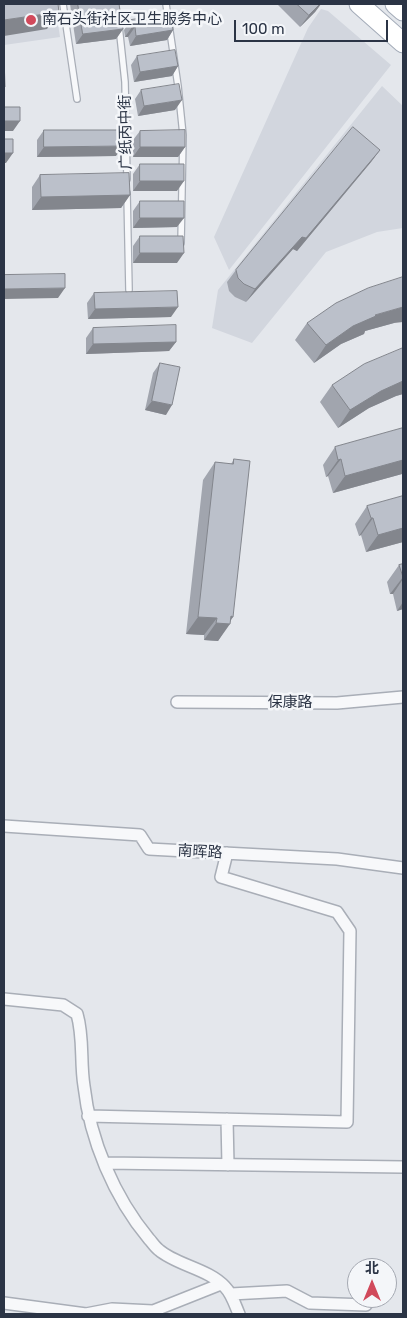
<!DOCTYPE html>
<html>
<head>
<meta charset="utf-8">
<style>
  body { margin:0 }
  #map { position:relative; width:407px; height:1318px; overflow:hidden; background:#e4e7ec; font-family:Rubik,"Noto Sans SC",sans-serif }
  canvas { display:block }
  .frame { position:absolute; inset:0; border:5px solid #2b3445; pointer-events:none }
  .north { position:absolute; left:347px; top:1258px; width:50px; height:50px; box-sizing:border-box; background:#f4f6f9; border:1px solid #a4a8b1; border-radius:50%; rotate:0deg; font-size:14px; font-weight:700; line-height:20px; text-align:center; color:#2b3445 }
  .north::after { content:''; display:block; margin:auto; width:18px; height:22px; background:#d1495b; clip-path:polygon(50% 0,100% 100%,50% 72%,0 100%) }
  .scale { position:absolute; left:234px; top:20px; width:154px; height:22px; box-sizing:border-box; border:2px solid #2b3445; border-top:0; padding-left:6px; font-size:15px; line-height:18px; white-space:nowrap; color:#2b3445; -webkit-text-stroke:4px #f4f6f9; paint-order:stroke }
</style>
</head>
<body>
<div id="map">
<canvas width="407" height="1318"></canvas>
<div class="frame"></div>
<div class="north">北</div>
<div class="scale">100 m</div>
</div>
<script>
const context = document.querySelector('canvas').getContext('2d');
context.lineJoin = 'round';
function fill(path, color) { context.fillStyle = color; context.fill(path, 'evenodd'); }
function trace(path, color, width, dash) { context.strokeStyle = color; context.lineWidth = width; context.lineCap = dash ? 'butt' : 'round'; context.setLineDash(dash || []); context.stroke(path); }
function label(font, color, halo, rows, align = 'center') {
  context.font = font + ' Rubik,"Noto Sans SC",sans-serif'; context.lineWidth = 5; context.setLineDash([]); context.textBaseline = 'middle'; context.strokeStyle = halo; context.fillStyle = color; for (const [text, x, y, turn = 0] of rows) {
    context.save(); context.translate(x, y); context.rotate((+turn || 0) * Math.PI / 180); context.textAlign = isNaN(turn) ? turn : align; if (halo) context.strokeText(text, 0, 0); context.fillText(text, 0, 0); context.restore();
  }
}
fill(new Path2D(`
  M4,4H55L60,37L4,45Z
  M321,9L328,11L391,65L229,270L214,237L308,28Z
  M382,86L403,106V228L377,232L326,252L252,343L212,328L218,290Z`), '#d2d6de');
const service = new Path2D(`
  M63,4L77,99
  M166,4L178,86L183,135L181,243
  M119,26L125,82L127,179
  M127,193L129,290`);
const minor = new Path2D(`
  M177,702L337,703L403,697
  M4,826L140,835L149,849L337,859L403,868
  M4,999L63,1005L77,1014C84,1038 80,1061 84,1086C90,1140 114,1197 149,1239C152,1242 155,1247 159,1250C176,1265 209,1269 225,1287C232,1294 235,1305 239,1314
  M88,1116L347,1122L350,931L337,912L221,877L227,853
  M227,1119L228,1165
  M105,1163L403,1167
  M231,1294L287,1291L310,1303L366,1305
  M4,1303L86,1314L112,1309L153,1311L221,1284`);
const primary = new Path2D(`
  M359,4L403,43
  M395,4L403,11`);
trace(service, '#a9aeb7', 8);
trace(minor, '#a9aeb7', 14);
trace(primary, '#a3abb8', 21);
trace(service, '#f7f8fa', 5.5);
trace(minor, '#f7f8fa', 11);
trace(primary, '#fff', 19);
fill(new Path2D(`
  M70,4H119L123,29L116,39L76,44Z
  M277,4H321L315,12L300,27Z
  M131,20L173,30L167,40L130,46L128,37H125L124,30Z
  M137,56L178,66L172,76L134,82L131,65Z
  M141,90L175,110L138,116L135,99Z
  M44,130L116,156L37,157V140Z
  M140,131L185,147L178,157H133V140Z
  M380,150L371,162L297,251L293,249L246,302L235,297L229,291L227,282L236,270Z
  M140,164L177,191H133V174Z
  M40,175L130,195L121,208L32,210V187Z
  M140,201L177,227L133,228V211Z
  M140,236L177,263H133V246Z
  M94,293L171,317L88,319L87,303Z
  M307,323H394L365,331L364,334L341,344L314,363L295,340Z
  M93,328L176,342L169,351L86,354V338Z
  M403,348V394L396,396L369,408L338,428L320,402L332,385Z
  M160,363L166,415L145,410L153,373Z
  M403,428V472L402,474L333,493L328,476L326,477L323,465L335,447Z
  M234,459L233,617L218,641L204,640V635L186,634L203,480L215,462L231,464Z
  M403,496V542L366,552L361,535L359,536L355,524L367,506Z
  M403,564V609L397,611L393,594H390L387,582L399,565Z`), '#a1a5ae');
fill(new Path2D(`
  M320,4H321L315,12L300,27L309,15Z
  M59,12L47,29L4,36V20Z
  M132,27H135L128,37H125Z
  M123,29L116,39L76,44L83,34Z
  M173,30L167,40L130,46L136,36Z
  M178,66L172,76L134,82L140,72Z
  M182,100L175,110L138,116L144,106Z
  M4,121H20L13,131H4Z
  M123,146L116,156L37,157L44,147Z
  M140,147H185L178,157H133Z
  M380,150L371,162L297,251L293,249L246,302L255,289Z
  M4,153H13L6,163H4Z
  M140,181H184L177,191H133Z
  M130,195L121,208L32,210L41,197Z
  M140,218H184L177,227L133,228Z
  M140,253H184L177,263H133Z
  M65,288L58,298L4,299V289Z
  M178,307L171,317L88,319L95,309Z
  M403,307V322L394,323L365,331L364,334L341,344L314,363L326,345L353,326L375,315Z
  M176,342L169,351L86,354L93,344Z
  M403,381V394L396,396L369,408L338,428L350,410L381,391Z
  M152,401L172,405L166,415L145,410Z
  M341,459L328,476L326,477L338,460Z
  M403,460V472L402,474L333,493L345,476Z
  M371,518H373L361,535L359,536Z
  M403,528V542L366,552L378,535Z
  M403,577V579L393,594H390Z
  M403,602V609L397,611Z
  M231,616L233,617L228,623L230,624L218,641L204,640L216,623Z
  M198,617L217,618L204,635L186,634Z`), '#83868d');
const building = new Path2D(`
  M7,4H58L59,12L4,20V5Z
  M78,4H119L123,29L83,34Z
  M297,4H320L309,15Z
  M171,14L173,30L136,36L135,27H132L131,20Z
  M175,50L178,66L140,72L137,56Z
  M4,57L5,87H4Z
  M179,84L182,100L144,106L141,90Z
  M4,107H20V121H4Z
  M353,127L380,150L306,238L302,237L255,289L244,284L238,278L236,270Z
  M44,130H123V146L44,147Z
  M185,130V147H140V131Z
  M4,139H13V153H4Z
  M140,164H184V181H140Z
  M129,173L130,195L41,197L40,175Z
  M140,201H184V218H140Z
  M140,236H183L184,253H140Z
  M65,274V288L4,289V275Z
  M403,277V307L375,315L376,316L353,326L326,345L307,323L336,303L368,288Z
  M177,291L178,307L95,309L94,293Z
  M176,325V342L93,344V328Z
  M403,348V381L381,391L350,410L332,385L364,364Z
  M160,363L180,367L172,405L152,401Z
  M403,428V460L345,476L341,459L338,460L335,447Z
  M234,459L250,461L233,617L231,616L230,624L216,623L217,618L198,617L215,462L233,464Z
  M403,496V528L378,535L373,518H371L367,506Z
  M403,564V577L399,565Z`);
fill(building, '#bbc0ca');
trace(building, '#83868d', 1);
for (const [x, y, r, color] of [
  [31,20,6,"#d1495b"]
]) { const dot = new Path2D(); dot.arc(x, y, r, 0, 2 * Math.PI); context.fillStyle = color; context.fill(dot); trace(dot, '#f4f6f9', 2); }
label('15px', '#2b3445', '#f4f6f9', [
  ["南石头街社区卫生服务中心",42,20]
], 'left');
label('15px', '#2b3445', '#f4f6f9', [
  ["广纸丙中街",126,132,-91],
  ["保康路",290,703],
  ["南晖路",200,852,3]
]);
</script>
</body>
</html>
